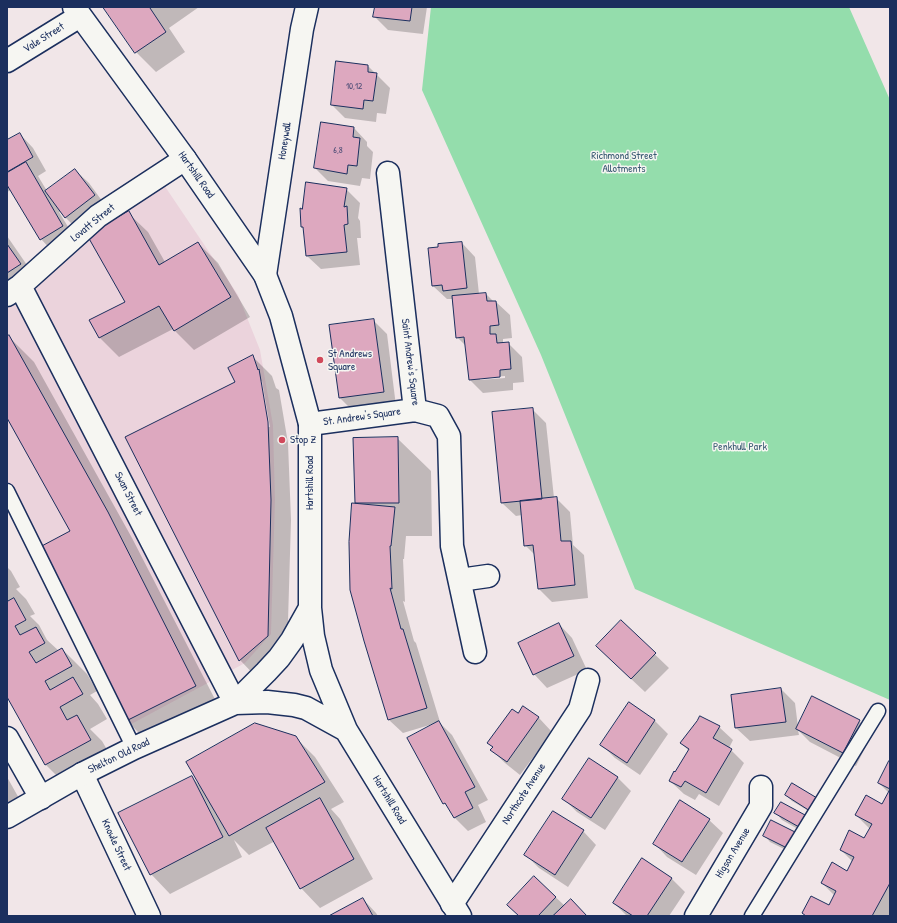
<!DOCTYPE html>
<html>
<head>
<meta charset="utf-8">
<style>
  body { margin:0 }
  #map { position:relative; width:897px; height:923px; overflow:hidden; background:#f1e6e8; font-family:"Patrick Hand",sans-serif }
  canvas { display:block }
  .frame { position:absolute; inset:0; border:8px solid #1b2f5e; pointer-events:none }
</style>
</head>
<body>
<div id="map">
<canvas width="897" height="923"></canvas>
<div class="frame"></div>
</div>
<script>
const context = document.querySelector('canvas').getContext('2d');
context.lineJoin = 'round';
function fill(path, color) { context.fillStyle = color; context.fill(path, 'evenodd'); }
function trace(path, color, width, dash) { context.strokeStyle = color; context.lineWidth = width; context.lineCap = dash ? 'butt' : 'round'; context.setLineDash(dash || []); context.stroke(path); }
function label(font, color, halo, rows, align = 'center') {
  context.font = font + ' "Patrick Hand",sans-serif'; context.lineWidth = 3; context.setLineDash([]); context.textBaseline = 'middle'; context.strokeStyle = halo; context.fillStyle = color; for (const [text, x, y, turn = 0] of rows) {
    context.save(); context.translate(x, y); context.rotate((+turn || 0) * Math.PI / 180); context.textAlign = isNaN(turn) ? turn : align; if (halo) context.strokeText(text, 0, 0); context.fillText(text, 0, 0); context.restore();
  }
}
fill(new Path2D(`
  M164,185L238,295L260,350L273,425L275,500L271,634L245,663L124,728L7,497V304L78,237Z`), '#ebd3dc');
fill(new Path2D(`
  M431,7H849L890,100V700L635,589L541,355L422,90Z`), '#94ddac');
fill(new Path2D(`
  M105,7H199L169,28L185,52L156,72L136,52Z
  M376,7H427L423,34L388,30L374,16Z
  M368,66L390,88L386,114L377,113L376,122L345,118L332,105Z
  M322,123L354,128L367,142V146L373,152L370,179L362,178L360,186L328,181L315,168Z
  M20,134L33,148L46,171L38,176L47,191L75,170L89,183L108,209L79,231L66,218L61,211L59,212L76,240L54,253L41,239L11,190L7,192V141Z
  M346,189L360,203L358,218L360,221L361,238H357L360,265L321,269L307,256L304,229L302,227Z
  M128,213L148,232L165,262L198,243L218,263L250,317L194,350L173,329L119,357L100,338L126,302Z
  M7,236L40,284L7,306Z
  M462,243L475,257L479,294H486L494,302H496L510,315L512,338L503,339V343H508L522,357L524,382L513,383V390L483,393L470,380L466,346L457,337L452,299H447L433,286L429,248H439ZM505,376V378L480,380V378Z
  M373,320L387,334L396,406L354,412L340,398L330,326Z
  M9,337L34,362L132,538L221,711L152,746L127,721L71,532L7,416V338Z
  M253,357L272,376L276,388L279,390L288,443L291,520L287,655L259,680L240,660L127,437L236,382ZM260,381H262L270,427H268Z
  M532,409L546,423L554,498H556L570,512L573,545L584,555L588,598L552,602L539,589L535,555L525,545L522,515L516,516L502,503Z
  M397,438L431,471L432,536H406L404,559H403L405,602L403,601L414,641L416,643L440,722H439L452,735L488,800L478,805L486,822L468,831L455,818L451,810L444,803L433,724L403,733L389,720L358,505L356,503Z
  M7,567L11,571L20,587L16,589L26,599L35,614L30,616L39,625L47,640L59,651L62,649L87,674L97,691L90,695L98,704L107,719L90,729L102,741L116,765L71,790L46,765L7,695Z
  M621,622L669,668L645,692L611,660Z
  M559,624L572,638L587,670L547,688L534,674Z
  M781,689L795,703L798,727L859,721L872,734L856,766L810,742L798,730L799,735L750,741L736,728Z
  M629,704L655,721L668,734L640,775L615,758L602,745Z
  M523,707L539,718L552,732L520,775L505,763L492,750L493,748L489,743L518,714Z
  M719,727L733,740L729,748L744,763L719,806L699,794L695,800L684,794L670,781L675,774L689,751L681,743Z
  M295,737L315,757L344,802L331,809L340,819L373,879L320,908L301,888L275,841L249,855L234,840L242,857L170,894L151,874L192,777L200,786Z
  M890,763V916H806L803,913L829,906L835,896L822,883L848,872L853,862L841,850L865,840L870,829L856,815L883,805L889,793L879,783Z
  M7,777L29,816L7,828Z
  M617,777L631,791L605,830L577,812L564,799Z
  M786,795L817,799V816L792,801Z
  M776,813L804,816L811,822L805,833L782,820Z
  M709,820L723,833L696,875L667,857L654,843Z
  M583,831L596,845L568,887L539,868L526,855Z
  M794,833L801,840L794,854L770,842L764,835Z
  M642,860L672,879L685,892L669,916H627L614,903Z
  M534,877L565,906L586,916H520Z
  M363,899L376,913L378,916H331Z`), '#0003');
const building = new Path2D(`
  M103,7H151L150,8L166,32L135,53Z
  M375,7H412L410,21L373,17Z
  M336,61L368,65V72L377,73L373,101L364,100L363,109L331,105Z
  M321,122L354,127L353,137L360,138L357,166L348,165L347,174L314,168Z
  M20,133L33,157L7,172V140Z
  M26,162L63,226L40,240L7,185V173Z
  M75,169L95,195L65,218L45,191Z
  M306,182L347,188L344,207L347,206L348,224L344,225L347,252L306,256L303,227H301L300,208L302,209Z
  M129,211L159,265L198,242L231,297L174,331L159,306L99,338L89,320L125,302L87,235Z
  M462,242L467,288L443,291L442,285L432,286L428,248L438,247V244Z
  M7,244L21,264L7,273Z
  M486,293L487,301H496L499,325L490,326V334H496L497,343L509,342L511,369L500,370V377L469,380L464,337L456,338L452,296Z
  M374,319L384,392L339,398L329,325Z
  M9,335L108,512L196,686L126,721L38,548L70,531L7,418V337Z
  M253,355L258,370L259,369L268,422L271,500L268,636L239,661L125,437L235,382L228,368Z
  M533,408L542,499L501,503L492,412Z
  M398,437L399,503H355L353,438Z
  M557,497L561,541H571L575,585L538,589L533,545L524,546L520,501Z
  M352,503L395,507L391,546H390L392,589L390,588L401,629H403L427,708L388,720L364,641L350,590L349,542Z
  M14,598L26,620L15,626L20,635L36,627L45,643L29,652L36,663L62,648L72,666L45,681L50,690L73,677L83,694L60,707L67,720L77,715L91,740L45,765L7,697V602Z
  M621,620L656,653L631,679L596,646Z
  M559,623L574,656L533,675L518,643Z
  M781,688L786,722L735,728L731,695Z
  M812,696L860,720L843,753L796,729Z
  M629,702L655,720L627,763L600,745Z
  M523,706L539,717L507,762L490,750L493,747L487,743L512,709L518,713Z
  M700,716L720,726L713,738L732,749L706,793L685,781L681,787L669,781L674,771L675,772L689,749L680,743L697,721Z
  M439,721L475,787L465,792L473,808L454,818L445,803L443,804L407,738Z
  M255,723L296,736L325,782L229,836L186,762Z
  M589,758L618,777L591,818L562,799Z
  M889,761L890,762V883L872,916H806L802,913L811,896L829,905L836,891L821,883L832,862L847,871L854,857L840,850L849,830L864,838L872,824L855,815L866,795L882,804L890,789L878,783Z
  M192,776L223,837L150,875L118,813Z
  M792,783L817,798L810,811L785,795Z
  M320,798L354,859L300,889L266,828Z
  M680,800L710,819L682,862L653,844Z
  M781,802L805,815L799,827L774,813Z
  M553,811L584,830L555,875L524,855Z
  M771,820L795,832L787,848L763,836Z
  M642,858L672,878L647,916H633L613,903Z
  M534,876L556,897L538,916H519L507,905Z
  M363,898L373,916H329Z
  M571,899L587,916H553Z`);
fill(building, '#dda8bf');
trace(building, '#1b2f5e', 1);
const service = new Path2D(`
  M7,491L134,748
  M752,916L878,711`);
const minor = new Path2D(`
  M7,61L80,16
  M388,173L415,410L438,416L449,436L452,546L475,652
  M20,286L235,703
  M7,295L20,286L98,216L185,159
  M310,424L415,410
  M460,580L488,576
  M7,738L41,798
  M82,774L149,916
  M452,904L580,709L588,680
  M696,916L761,806V787`);
const tertiary = new Path2D(`
  M265,275L302,29L307,7`);
const primary = new Path2D(`
  M74,7L185,159L265,275L281,316L310,424V608L313,636L321,670L346,730L460,916
  M235,703L267,702L294,705L306,708L346,730
  M7,817L82,774L134,748L235,703L266,672L279,658L292,640L310,608`);
trace(service, '#1b2f5e', 17);
trace(minor, '#1b2f5e', 25);
trace(tertiary, '#1b2f5e', 25);
trace(primary, '#1b2f5e', 25);
trace(service, '#f6f6f2', 14);
trace(minor, '#f6f6f2', 22);
trace(tertiary, '#f6f6f2', 22);
trace(primary, '#f6f6f2', 22);
for (const [x, y, r, color] of [
  [320,360,4,"#d1495b"],
  [282,440,4,"#d1495b"]
]) { const dot = new Path2D(); dot.arc(x, y, r, 0, 2 * Math.PI); context.fillStyle = color; context.fill(dot); trace(dot, '#f6f6f2', 1.5); }
label('9px', '#4c4d76', null, [
  ["10,12",354,87],
  ["6,8",338,151]
]);
label('11px', '#1b2f5e', '#f6f6f2', [
  ["Vale Street",44,38,-32],
  ["Honeywall",285,141,-81],
  ["Hartshill Road",196,175,55],
  ["Lovatt Street",93,223,-39],
  ["Saint Andrew's Square",410,362,83],
  ["St. Andrew's Square",362,417,-8],
  ["Hartshill Road",310,483,-90],
  ["Swan Street",128,494,63],
  ["Shelton Old Road",119,756,-26],
  ["Northcote Avenue",524,794,-57],
  ["Hartshill Road",389,800,59],
  ["Knowle Street",116,845,65],
  ["Higson Avenue",733,853,-59]
]);
label('11px', '#395a72', '#f6f6f2', [
  ["Richmond Street",624,156],
  ["Allotments",624,169],
  ["Penkhull Park",740,447]
]);
label('11px', '#1b2f5e', '#f6f6f2', [
  ["St Andrews",328,354],
  ["Square",328,367],
  ["Stop Z",290,440]
], 'left');
</script>
</body>
</html>
